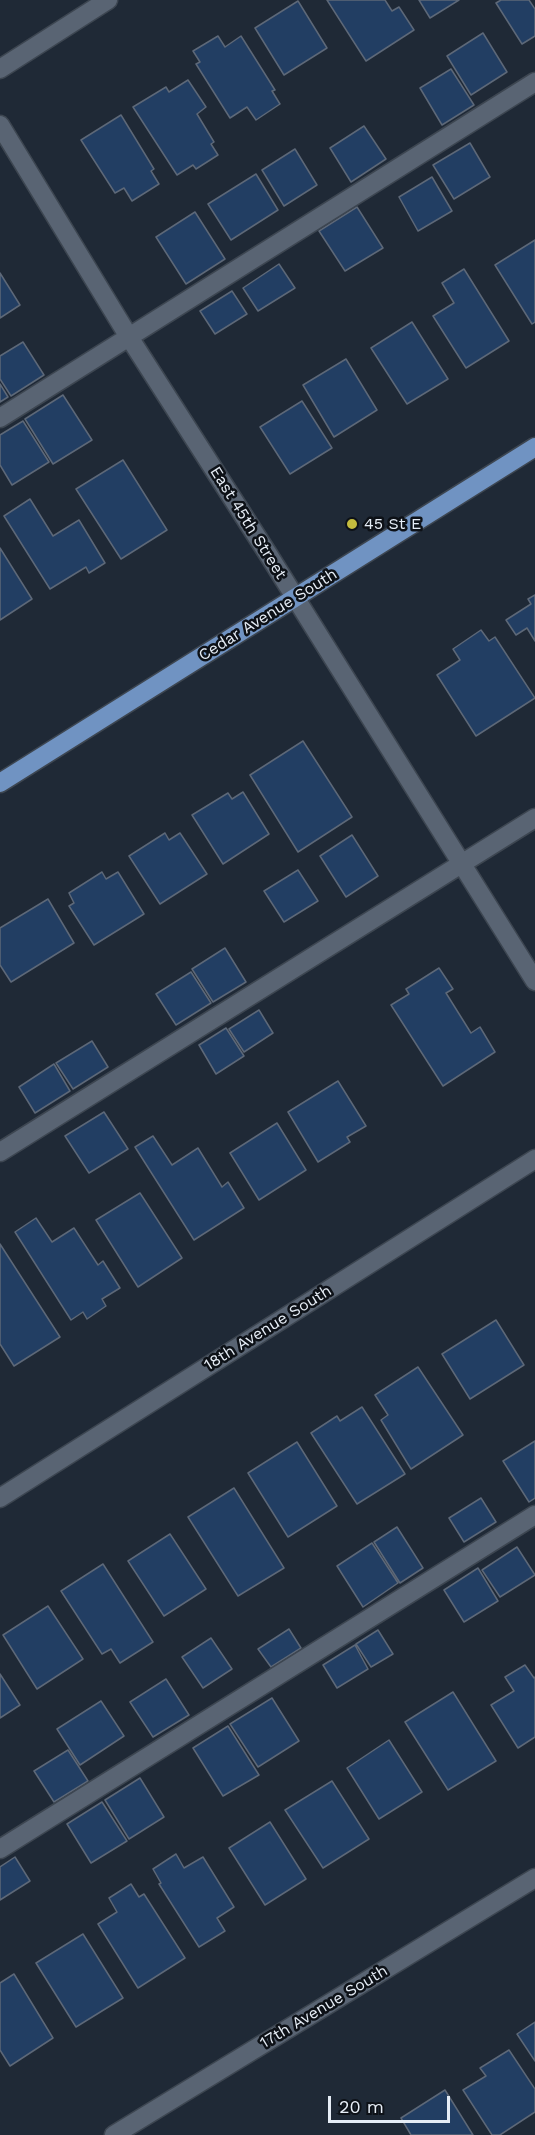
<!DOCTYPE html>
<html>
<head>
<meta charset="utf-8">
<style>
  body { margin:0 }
  #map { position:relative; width:535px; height:2135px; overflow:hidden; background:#1f2936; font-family:"Work Sans",sans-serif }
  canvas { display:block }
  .scale { position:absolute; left:328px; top:2096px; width:122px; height:27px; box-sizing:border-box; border:3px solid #e6edf6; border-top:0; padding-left:8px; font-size:18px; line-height:21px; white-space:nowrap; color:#e6edf6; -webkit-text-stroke:4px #0d1117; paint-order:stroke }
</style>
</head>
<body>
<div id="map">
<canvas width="535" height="2135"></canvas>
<div class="scale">20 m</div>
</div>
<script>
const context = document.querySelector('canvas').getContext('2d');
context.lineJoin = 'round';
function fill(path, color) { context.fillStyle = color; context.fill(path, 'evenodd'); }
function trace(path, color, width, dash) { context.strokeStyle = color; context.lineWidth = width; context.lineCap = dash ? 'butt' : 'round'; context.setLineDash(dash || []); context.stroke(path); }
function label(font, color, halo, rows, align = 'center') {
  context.font = font + ' "Work Sans",sans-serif'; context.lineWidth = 5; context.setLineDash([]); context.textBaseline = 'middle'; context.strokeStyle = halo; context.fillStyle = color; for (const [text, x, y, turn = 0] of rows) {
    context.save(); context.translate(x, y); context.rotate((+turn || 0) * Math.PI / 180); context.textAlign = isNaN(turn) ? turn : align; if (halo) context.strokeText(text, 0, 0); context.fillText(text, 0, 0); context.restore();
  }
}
const building = new Path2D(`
  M327,0H385L392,11L399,7L414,30L366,61Z
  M419,0H459L430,18Z
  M501,0H529L535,9V36L522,44L496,3Z
  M298,1L327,48L284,75L255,28Z
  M483,33L507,72L471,95L447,56Z
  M218,36L225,47L241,36L275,90L272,91L280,104L256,120L247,107L230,118L196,64L200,62L193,51Z
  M451,69L474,105L442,125L420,88Z
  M188,80L206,107L197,114L214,142L211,144L218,155L196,169L193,165L177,175L133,107L166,87L169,92Z
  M121,115L154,169L151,171L159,184L132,201L124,188L115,193L81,140Z
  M364,126L386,159L351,182L330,148Z
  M470,143L490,177L454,199L433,165Z
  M295,149L317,185L284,206L262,170Z
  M256,174L278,210L231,240L208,204Z
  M432,177L452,211L418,231L399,197Z
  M357,207L383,248L345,271L319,231Z
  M195,212L225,259L186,284L156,237Z
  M535,240V322L532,324L495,265Z
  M279,264L295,288L258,311L243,288Z
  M464,269L509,341L466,368L433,316L454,303L442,283Z
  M0,273L20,305L0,318Z
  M232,291L247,314L215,334L200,311Z
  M412,322L448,379L407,404L371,348Z
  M23,342L44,375L11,396L0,379V356Z
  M346,359L377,410L334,437L303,385Z
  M0,384L8,397L0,402Z
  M63,395L92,440L53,464L25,419Z
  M302,401L332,448L290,474L260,427Z
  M23,421L49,462L12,485L0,465V435Z
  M123,460L167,530L121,559L76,489Z
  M30,499L53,536L79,520L105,563L89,573L86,567L50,589L4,516Z
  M0,548L32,599L0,620Z
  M535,595V641L527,628L516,635L506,620L531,604L528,599Z
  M481,630L489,641L495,637L535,698L476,736L437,675L460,660L453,649Z
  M303,741L352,817L298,852L250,775Z
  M243,792L269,834L223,864L192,815L228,793L232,799Z
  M165,833L169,840L180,833L207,874L160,904L129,856Z
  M352,835L378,876L346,897L320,856Z
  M298,870L318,901L284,922L264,891Z
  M102,872L106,879L118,872L144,914L94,945L69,906L74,903L69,893Z
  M48,899L74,943L11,982L0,965V928Z
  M225,948L246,982L213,1002L192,969Z
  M439,968L453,989L446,993L471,1033L480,1027L495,1052L443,1086L391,1005L409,994L406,989Z
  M191,972L211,1003L176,1025L156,994Z
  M259,1010L273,1033L244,1052L229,1029Z
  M226,1028L244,1056L216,1074L199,1045Z
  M92,1041L108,1067L73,1089L56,1063Z
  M54,1064L70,1091L35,1113L19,1087Z
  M338,1081L366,1126L347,1137L350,1142L318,1162L288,1112Z
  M104,1112L128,1149L89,1173L65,1136Z
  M277,1123L306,1170L259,1200L230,1153Z
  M153,1136L172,1165L198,1148L222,1187L228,1182L244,1208L194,1240L135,1147Z
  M140,1193L182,1258L138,1287L96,1220Z
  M36,1218L52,1242L74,1228L98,1265L103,1261L120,1288L102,1299L106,1306L87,1319L83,1312L71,1320L15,1232Z
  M0,1244L60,1337L14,1366L0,1344Z
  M496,1320L524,1365L470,1399L442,1354Z
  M418,1367L463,1435L411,1469L381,1420L388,1415L375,1395Z
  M362,1407L405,1474L357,1504L311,1433L337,1416L340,1421Z
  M535,1441V1498L529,1502L503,1461Z
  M297,1442L337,1506L288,1537L248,1473Z
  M234,1488L284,1568L238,1596L188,1517Z
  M481,1498L496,1522L464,1542L449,1518Z
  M397,1527L423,1568L400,1583L374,1542Z
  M170,1534L206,1589L164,1616L128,1561Z
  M372,1543L398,1583L363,1607L337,1566Z
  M517,1547L535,1575L500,1597L482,1570Z
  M103,1564L153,1642L120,1663L111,1649L102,1654L61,1591Z
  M478,1568L498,1601L464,1622L444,1590Z
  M48,1606L83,1659L37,1689L3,1635Z
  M289,1629L301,1648L271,1667L258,1649Z
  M378,1630L393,1654L371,1667L356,1644Z
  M211,1638L232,1669L203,1688L182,1657Z
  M355,1645L368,1669L337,1688L323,1665Z
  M525,1665L534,1678L535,1677V1737L518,1748L491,1705L514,1691L505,1677Z
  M0,1674L20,1705L0,1718Z
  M166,1679L189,1715L153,1737L130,1702Z
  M453,1692L496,1761L448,1790L405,1722Z
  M272,1698L299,1741L258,1767L230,1724Z
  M101,1701L124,1736L80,1765L57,1729Z
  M228,1726L259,1775L223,1796L193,1748Z
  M389,1740L422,1792L379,1819L347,1768Z
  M68,1750L88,1781L54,1802L34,1771Z
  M140,1778L164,1817L129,1839L105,1800Z
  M332,1781L369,1839L323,1868L285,1810Z
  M102,1802L127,1841L91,1863L67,1824Z
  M270,1822L306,1879L265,1905L229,1848Z
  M176,1854L184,1868L203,1857L234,1907L217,1918L225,1931L199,1947L159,1884L161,1883L153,1869Z
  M15,1857L30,1881L0,1900V1867Z
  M131,1884L139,1897L144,1894L185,1958L138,1988L98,1924L117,1912L109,1898Z
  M83,1934L123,1998L76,2027L36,1963Z
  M14,1974L53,2038L10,2066L0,2050V1983Z
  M535,2022V2061L517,2034Z
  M509,2050L535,2089V2112L500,2135H492L463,2090L486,2076L480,2068Z
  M445,2090L473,2135H411L401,2118Z`);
fill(building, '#223e63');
trace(building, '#5d6878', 1.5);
const minor = new Path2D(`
  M0,69L108,0
  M0,125L129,337L268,554L535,981
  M0,418L535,82
  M0,1152L535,818
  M0,1498L535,1159
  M0,1849L535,1515
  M114,2135L535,1878`);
const major = new Path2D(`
  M0,783L535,447`);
trace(minor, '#3d4651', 21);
trace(major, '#3d4651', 21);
trace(minor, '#596473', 18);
trace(major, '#7093c2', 18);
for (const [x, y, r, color] of [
  [352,524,6,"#c4bc3e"]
]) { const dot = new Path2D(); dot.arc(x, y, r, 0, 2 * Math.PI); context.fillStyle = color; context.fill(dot); trace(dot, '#0d1117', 2); }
label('16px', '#e6edf6', '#0d1117', [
  ["East 45th Street",248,523,58],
  ["Cedar Avenue South",268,615,-32],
  ["18th Avenue South",268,1328,-32],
  ["17th Avenue South",324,2007,-31]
]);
label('16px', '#e6edf6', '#0d1117', [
  ["45 St E",364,524]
], 'left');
</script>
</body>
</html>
